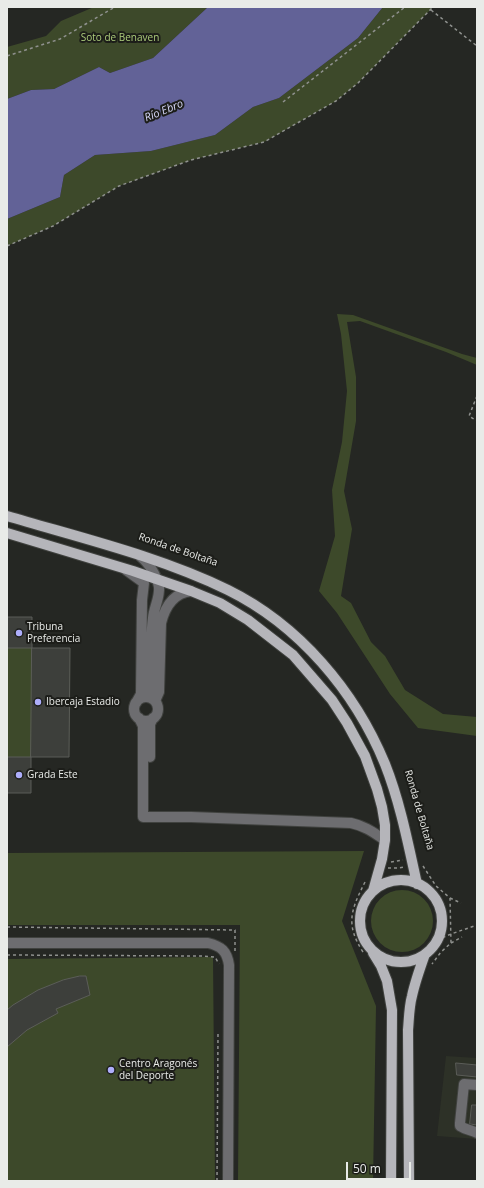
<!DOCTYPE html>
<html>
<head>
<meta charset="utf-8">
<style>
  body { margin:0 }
  #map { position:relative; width:484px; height:1188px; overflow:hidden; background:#252723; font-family:"Open Sans",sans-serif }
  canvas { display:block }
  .frame { position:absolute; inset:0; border:8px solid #e9ebe8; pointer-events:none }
  .scale { position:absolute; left:346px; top:1162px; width:65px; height:18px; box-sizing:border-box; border:2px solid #e9ebe8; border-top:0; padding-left:5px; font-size:12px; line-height:14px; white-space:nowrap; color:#e9ebe8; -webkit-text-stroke:3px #1c1d19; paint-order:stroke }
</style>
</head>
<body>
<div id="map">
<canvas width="484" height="1188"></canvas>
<div class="frame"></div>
<div class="scale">50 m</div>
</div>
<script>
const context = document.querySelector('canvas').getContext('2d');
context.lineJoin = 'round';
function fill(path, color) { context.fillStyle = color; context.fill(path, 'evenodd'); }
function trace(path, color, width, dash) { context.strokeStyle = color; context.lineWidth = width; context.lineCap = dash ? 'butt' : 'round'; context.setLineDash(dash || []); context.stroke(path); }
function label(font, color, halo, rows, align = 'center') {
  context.font = font + ' "Open Sans",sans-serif'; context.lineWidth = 4; context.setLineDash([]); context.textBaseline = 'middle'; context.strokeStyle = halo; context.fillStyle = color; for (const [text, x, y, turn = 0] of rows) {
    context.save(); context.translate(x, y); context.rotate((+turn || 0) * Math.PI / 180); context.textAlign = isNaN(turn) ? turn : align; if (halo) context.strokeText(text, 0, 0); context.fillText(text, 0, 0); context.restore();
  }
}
fill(new Path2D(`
  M446,1056L477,1058V1139L437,1136Z`), '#2d3127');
fill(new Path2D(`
  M94,7H208L153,58L110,73L99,67L54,89L31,90L7,99V47L46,36L61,21Z
  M383,7H433L358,83L336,101L264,142L191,160L119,186L53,226L7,246V219L60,197L64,175L95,155L151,151L215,135L253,107L279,98L358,38Z
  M337,314L353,315L462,354L477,358V365L446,352L360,321L347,322L356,377V421L344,491L352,529L341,596L351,603L371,642L385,656L405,690L443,714L477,717V736L418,728L390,694L337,613L319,591L335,536L332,490L342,442L347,391L341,334Z
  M7,617L32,648H70L69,757H31V793H7Z
  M364,851L342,921L376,1006L373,1181H238L240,925H7V853Z
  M371 921a31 31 0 1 1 62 0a31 31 0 1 1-62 0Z
  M213,957L215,1181H7V959Z`), '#3d492a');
fill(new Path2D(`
  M208,7H383L358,38L279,98L253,107L215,135L151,151L95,155L64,175L60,197L7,219V99L31,90L54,89L99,67L110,73L153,58Z`), '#626297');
const building = new Path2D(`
  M7,617H32V648H7Z
  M32,648H70L69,757H31Z
  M7,757H31V793H7Z
  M80,976H86L90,995L56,1009L58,1013L27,1030L7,1047V1010L13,1005L38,990L63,980Z
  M456,1063L477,1065V1077L457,1075Z
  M472,1105H477V1125L470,1124Z`);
fill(building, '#3d3f3b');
trace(building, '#5b5d58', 1);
const minor = new Path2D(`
  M140,556C149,563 157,576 159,587C160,598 154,607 153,618C150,640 151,666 151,689L147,697
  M126,570L144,583L142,600L141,694L136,703
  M134 709a12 12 0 1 1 24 0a12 12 0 1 1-24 0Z
  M155,701L159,692L161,623C165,607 173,593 191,591
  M139,718L143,726V817H191L351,823C365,826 374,833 385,840
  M150,757V724L153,718
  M7,943H208C221,946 227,951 229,965L228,1181
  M477,1085L464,1084L460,1123V1126C466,1130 472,1130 477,1133`);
const major = new Path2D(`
  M7,516C81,538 158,556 228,590C299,625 355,691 385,764C400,802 408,843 417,884
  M7,533L133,571L191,591L220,603L248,620L293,655L332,700L347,723L365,756L377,789L382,807L385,825V840L382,859L373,891
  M360 921a41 41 0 1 1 82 0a41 41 0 1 1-82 0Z
  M373,953L381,966L387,981L392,1010L391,1181
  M409,1181L408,1030C409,1019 409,1007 412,996C415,982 420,968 425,954`);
trace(minor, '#40423f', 12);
trace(major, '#40423f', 12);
trace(new Path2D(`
  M431,10L477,46
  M7,56L60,39L115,7
  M283,102L405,7
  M7,246L53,226L119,186L191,160L264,142L336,101L358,83L433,7
  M477,396L469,416L477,421
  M391,862L403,860
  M423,866L436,886L450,898L451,943L441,952L432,964
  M388,868H398L404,867
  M450,898L461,903
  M7,927L235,930V951
  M437,940L451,934L477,925
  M451,943L462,937
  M363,952C345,924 351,910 365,882
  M7,955L202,956L215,957L219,964
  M217,1181L218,1034`), '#8f918e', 1.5, [3, 3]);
trace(minor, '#6d6d70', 10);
trace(major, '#b5b5ba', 10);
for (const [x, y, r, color] of [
  [19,633,4,"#aeaefb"],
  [38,702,4,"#aeaefb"],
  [19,775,4,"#aeaefb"],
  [111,1070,4,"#aeaefb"]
]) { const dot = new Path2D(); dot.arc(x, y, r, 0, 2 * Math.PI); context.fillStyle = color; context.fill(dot); trace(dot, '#1c1d19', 1.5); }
label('10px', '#accc7b', '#1c1d19', [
  ["Soto de Benaven",120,38]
]);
label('10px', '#e9ebe8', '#1c1d19', [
  ["Ronda de Boltaña",178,550,19],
  ["Ronda de Boltaña",419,810,74]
]);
label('10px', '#e9ebe8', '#1c1d19', [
  ["Tribuna",27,627],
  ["Preferencia",27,639],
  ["Ibercaja Estadio",46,702],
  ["Grada Este",27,775],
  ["Centro Aragonés",119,1064],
  ["del Deporte",119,1076]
], 'left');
label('italic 11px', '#d7d8f9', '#1c1d19', [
  ["Río Ebro",164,111,-22]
]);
</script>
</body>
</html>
